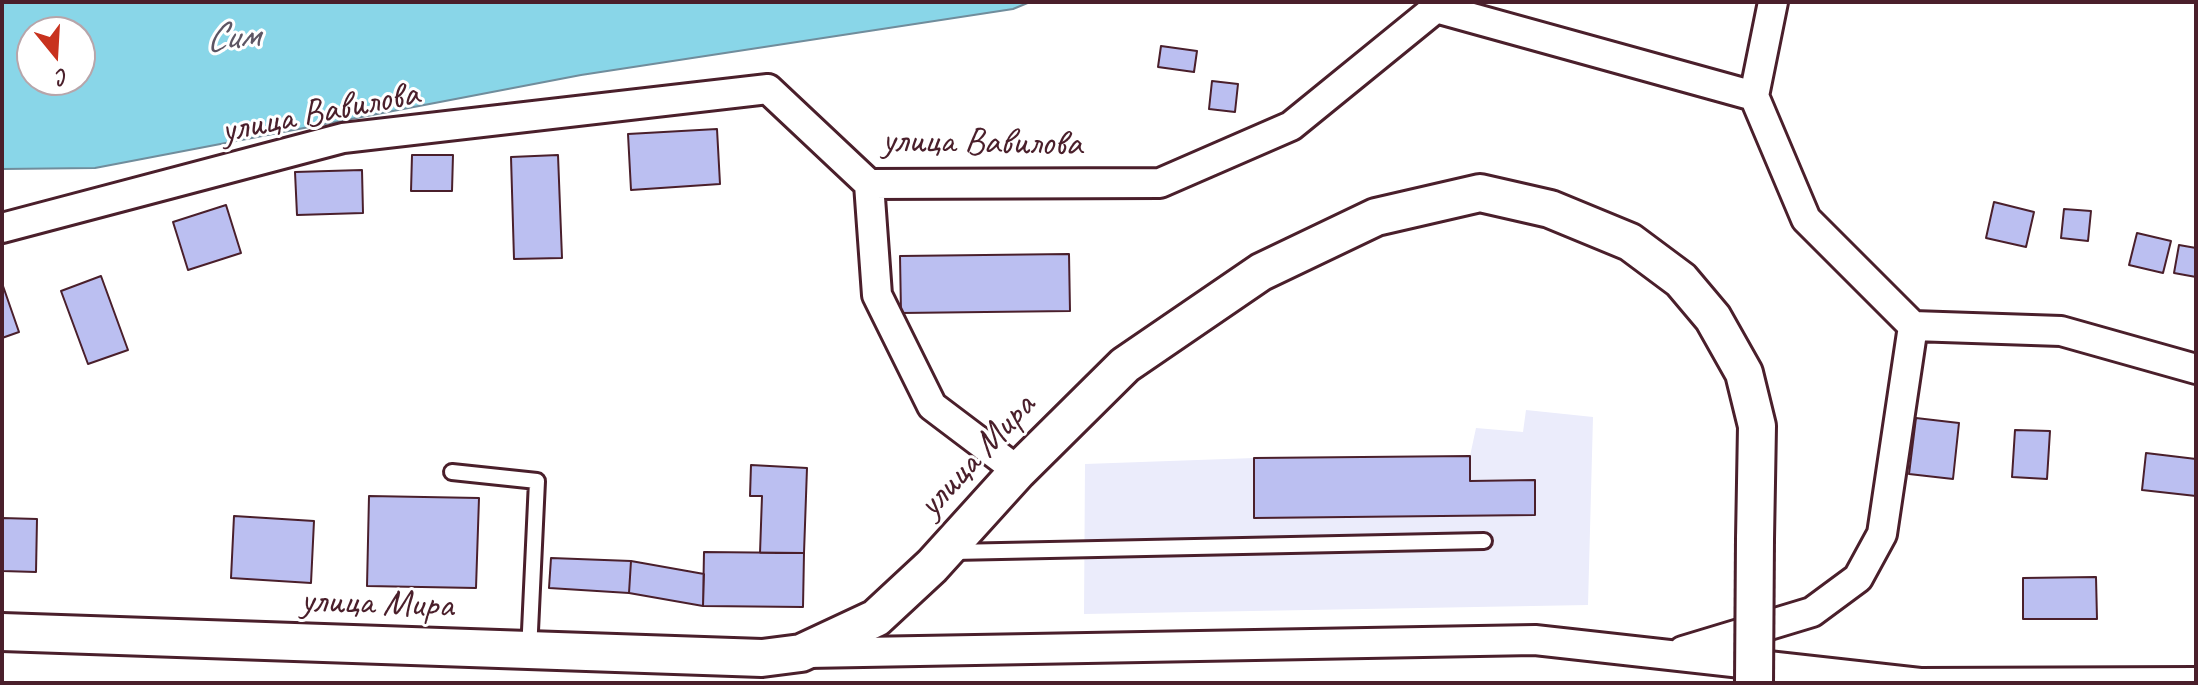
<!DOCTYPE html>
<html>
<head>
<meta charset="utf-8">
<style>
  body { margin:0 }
  #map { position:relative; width:2198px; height:685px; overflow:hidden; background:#fff; font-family:Caveat,sans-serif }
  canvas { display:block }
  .frame { position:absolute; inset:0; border:4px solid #4a1f2b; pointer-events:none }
  .north { position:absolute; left:16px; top:16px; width:80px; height:80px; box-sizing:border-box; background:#fff; border:2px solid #b7a5aa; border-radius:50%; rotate:162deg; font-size:22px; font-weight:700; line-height:32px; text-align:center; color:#4a1f2b }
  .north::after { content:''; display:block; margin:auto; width:28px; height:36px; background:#c8321e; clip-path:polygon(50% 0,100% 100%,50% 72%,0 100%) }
</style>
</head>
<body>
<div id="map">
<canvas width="2198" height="685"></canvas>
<div class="frame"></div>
<div class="north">С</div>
</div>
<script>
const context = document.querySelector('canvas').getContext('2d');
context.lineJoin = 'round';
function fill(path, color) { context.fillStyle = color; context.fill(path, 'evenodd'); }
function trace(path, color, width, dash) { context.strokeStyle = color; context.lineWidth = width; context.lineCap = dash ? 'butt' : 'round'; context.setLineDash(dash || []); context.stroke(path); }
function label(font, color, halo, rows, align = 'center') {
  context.font = font + ' Caveat,sans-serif'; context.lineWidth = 6; context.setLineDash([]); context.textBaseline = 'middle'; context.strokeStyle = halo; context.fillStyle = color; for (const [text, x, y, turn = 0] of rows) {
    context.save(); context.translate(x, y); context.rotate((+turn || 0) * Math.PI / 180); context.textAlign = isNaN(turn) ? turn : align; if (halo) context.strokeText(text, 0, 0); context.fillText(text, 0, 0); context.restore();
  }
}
fill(new Path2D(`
  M1526,410L1593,417L1588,605L1084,614L1085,464L1254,458L1470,456L1476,428L1523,432Z`), '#ebecfb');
const water = new Path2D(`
  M2,2H1030L1013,9L581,75L95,168L2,169ZM32,32H80V80H32Z`);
fill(water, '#89d6e8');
trace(water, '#708d9c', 2);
const building = new Path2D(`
  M1161,46L1197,51L1194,72L1158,67Z
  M1212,81L1238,84L1235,112L1209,109Z
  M717,129L720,184L631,190L628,134Z
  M412,155H453L452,191H411Z
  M558,155L562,258L514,259L511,157Z
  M362,170L363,213L297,215L295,172Z
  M1994,202L2034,212L2026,247L1986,238Z
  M226,205L241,253L188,270L173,222Z
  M2064,209L2091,211L2088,241L2061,238Z
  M2137,233L2171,241L2163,273L2129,265Z
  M2179,245L2196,248V277L2174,273Z
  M1069,254L1070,311L901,313L900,256Z
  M101,276L128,350L88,364L61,291Z
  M3,286L19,332L2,338V287Z
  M1916,418L1959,423L1953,479L1909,474Z
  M2015,430L2050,431L2047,479L2012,477Z
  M2146,453L2196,459V496L2142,490Z
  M1470,456V481L1535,480V515L1254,518V458Z
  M751,465L807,468L804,553H760L762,496H750Z
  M369,496L479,498L476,588L367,586Z
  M234,516L314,521L311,583L231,578Z
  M2,518L37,519L36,572L2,571Z
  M704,552L804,553L803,607L703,606Z
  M551,558L631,561L629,593L549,588Z
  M631,561L704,574L703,606L629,593Z
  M2096,577L2097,619H2023V578Z`);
fill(building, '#bbbff1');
trace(building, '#4a1f2b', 2);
const service = new Path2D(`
  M452,472L537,481L529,652
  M953,552L1484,541`);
const minor = new Path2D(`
  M1754,96L1773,2
  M869,184L877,295L932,406L1018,471
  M2,228L343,138L768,89L869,184L1160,183L1291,126L1436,8L1754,96
  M1913,326L2061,331L2196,369
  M1683,651L1812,612L1858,578L1882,534L1913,326L1806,219L1754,96
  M807,653L1535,640L1920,683L2196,682`);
const tertiary = new Path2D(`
  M2,632L762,658L801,653L876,618L932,566L1018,471L1125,365L1261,272L1376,217L1480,193L1550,209L1630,242L1681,280L1713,318L1744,373L1757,426L1755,539`);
trace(service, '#4a1f2b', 20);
trace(minor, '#4a1f2b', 34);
trace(tertiary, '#4a1f2b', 42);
trace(service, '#fff', 14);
trace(minor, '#fff', 28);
trace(tertiary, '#fff', 36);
const tertiaryBridge = new Path2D(`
  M1754,683L1755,539`);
trace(tertiaryBridge, '#4a1f2b', 42, []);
trace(tertiaryBridge, '#fff', 36);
label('38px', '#4a1f2b', '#fff', [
  ["улица Вавилова",320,113,-11],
  ["улица Вавилова",982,143,1],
  ["улица Мира",977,456,-47],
  ["улица Мира",377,604,2]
]);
label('italic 40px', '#5d5664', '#fff', [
  ["Сим",232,38,-5]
]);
</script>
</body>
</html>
